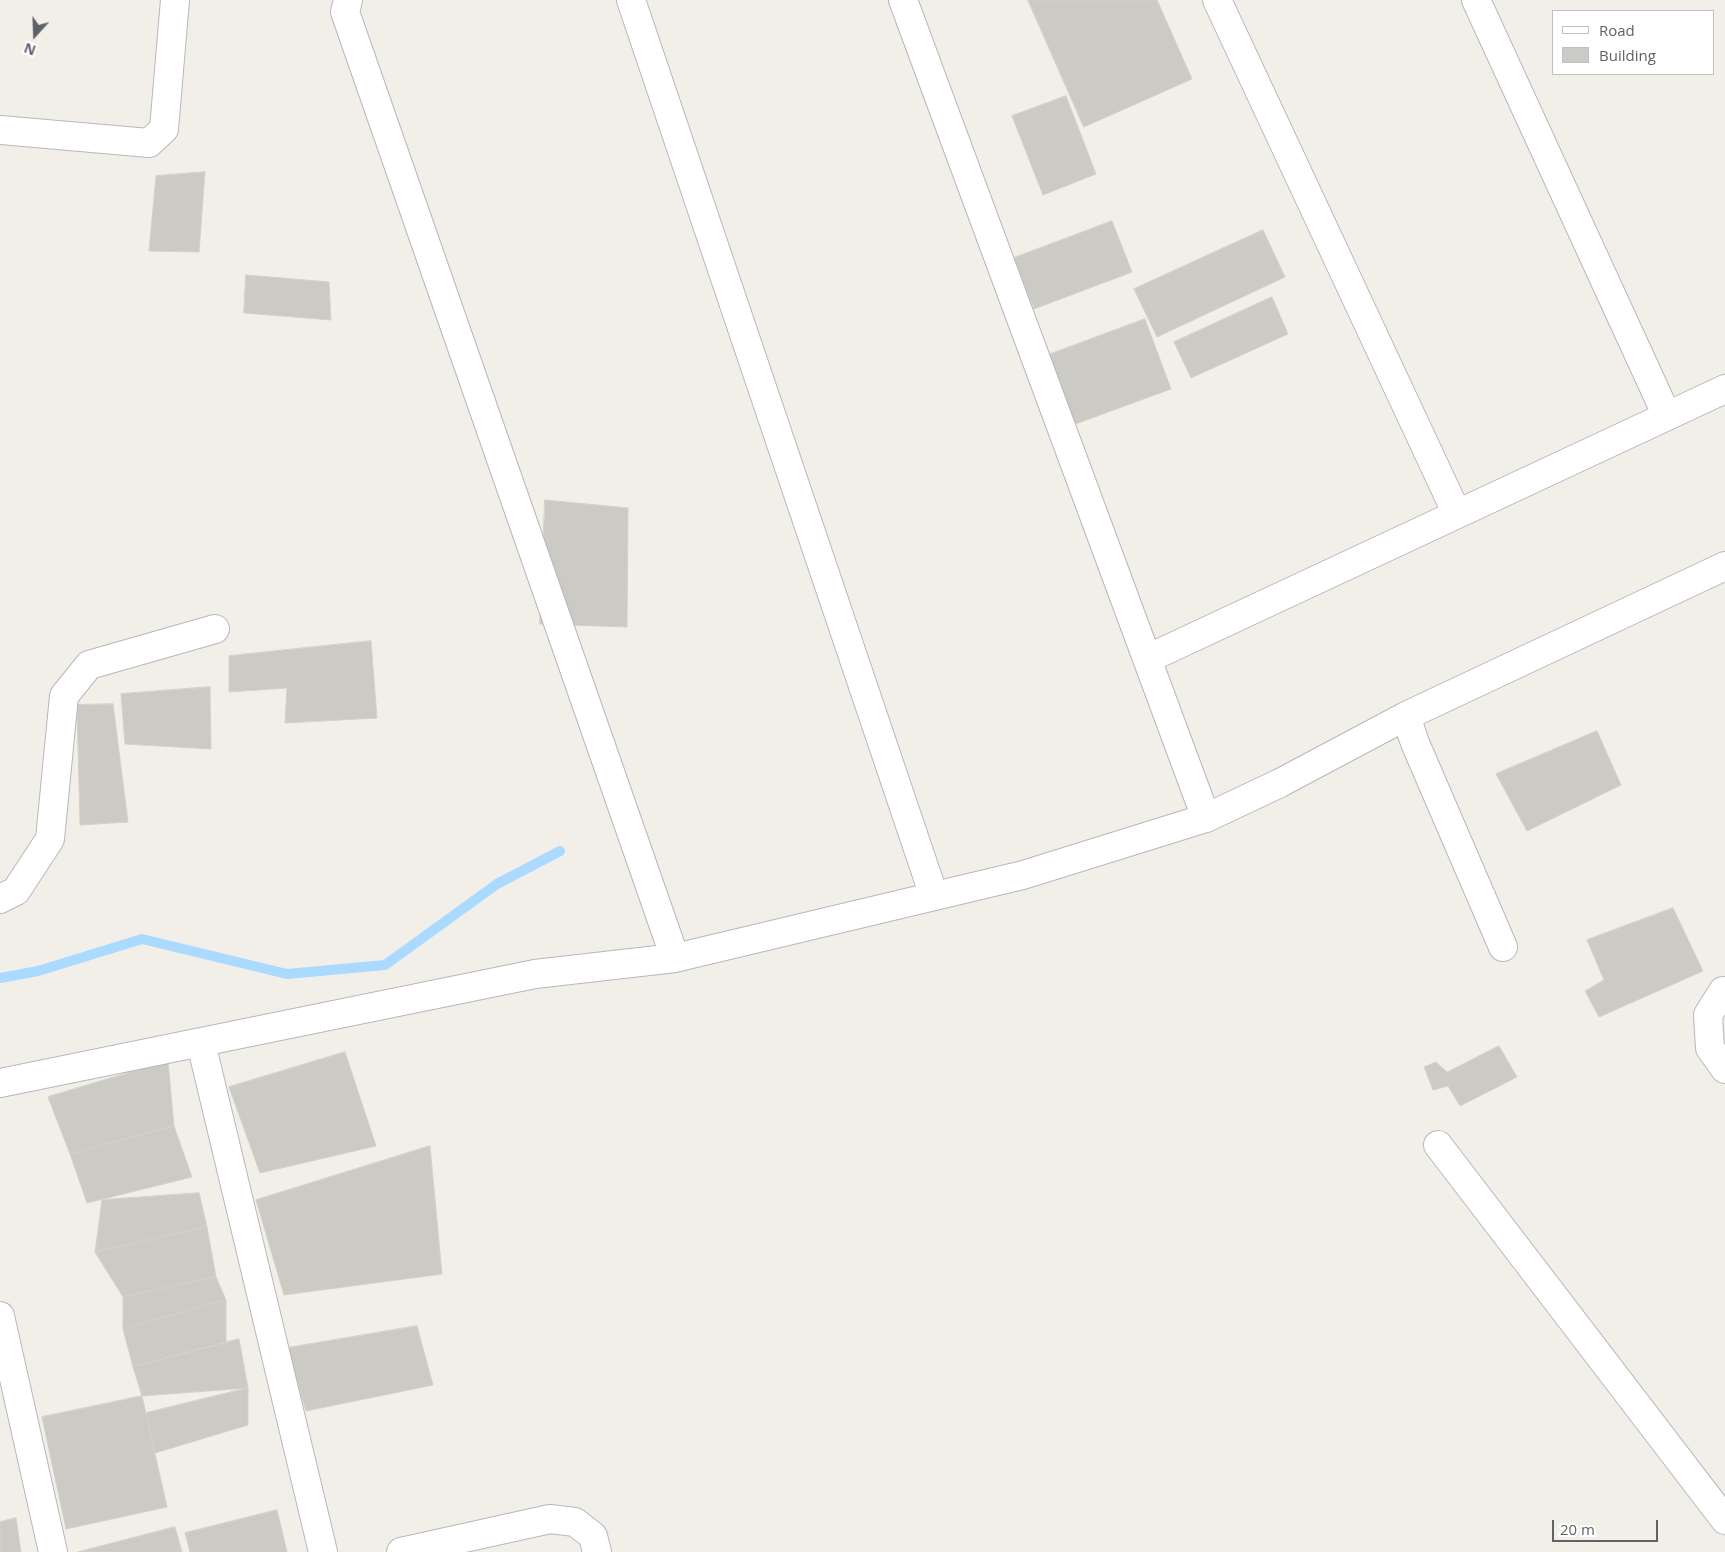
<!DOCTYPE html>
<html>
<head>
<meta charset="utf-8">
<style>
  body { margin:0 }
  #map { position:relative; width:1725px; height:1552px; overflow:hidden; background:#f1efe8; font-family:"Open Sans",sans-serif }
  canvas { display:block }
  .legend { position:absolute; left:1552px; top:10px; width:162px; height:65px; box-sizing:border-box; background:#fff; border:1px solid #bfc1c3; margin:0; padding:6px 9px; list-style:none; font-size:15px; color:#5f6368 }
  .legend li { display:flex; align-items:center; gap:10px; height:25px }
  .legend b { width:25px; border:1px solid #bfc1c3 }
  .north { position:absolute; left:10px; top:10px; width:50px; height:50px; -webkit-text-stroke:4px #fff; paint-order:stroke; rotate:200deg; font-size:14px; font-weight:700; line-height:20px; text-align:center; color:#5f6368 }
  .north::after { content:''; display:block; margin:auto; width:18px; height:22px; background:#5f6368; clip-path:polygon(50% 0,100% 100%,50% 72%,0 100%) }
  .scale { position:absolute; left:1552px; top:1520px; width:106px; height:22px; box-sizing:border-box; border:2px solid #5f6368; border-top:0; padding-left:6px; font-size:15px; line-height:18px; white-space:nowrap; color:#5f6368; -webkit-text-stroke:4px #fff; paint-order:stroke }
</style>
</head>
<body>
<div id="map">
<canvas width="1725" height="1552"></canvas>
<ul class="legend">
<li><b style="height:6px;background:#fff"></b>Road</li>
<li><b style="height:14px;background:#cccac5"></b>Building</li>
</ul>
<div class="north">N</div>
<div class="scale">20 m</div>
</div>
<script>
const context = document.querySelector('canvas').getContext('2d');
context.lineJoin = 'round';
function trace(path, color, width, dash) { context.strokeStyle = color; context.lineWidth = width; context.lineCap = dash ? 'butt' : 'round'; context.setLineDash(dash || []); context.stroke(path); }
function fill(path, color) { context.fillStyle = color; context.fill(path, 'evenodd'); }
trace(new Path2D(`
  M0,978L38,971L142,939L287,974L385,965L497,884L560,851`), '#aadaff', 10);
const building = new Path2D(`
  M1028,0H1157L1192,79L1084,127Z
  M1066,96L1096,174L1043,195L1012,116Z
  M205,172L199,252L149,251L156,176Z
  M1112,221L1132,272L1034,309L1014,258Z
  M1263,230L1285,277L1157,337L1134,289Z
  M246,275L329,282L331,320L244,313Z
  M1272,297L1288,334L1191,378L1174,342Z
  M1145,319L1171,389L1070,426L1045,356Z
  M545,500L628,508L627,627L540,624Z
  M371,641L377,718L285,723L287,688L229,692V656Z
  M210,687L211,749L125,744L121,694Z
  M113,704L128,822L80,825L77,705Z
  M1597,731L1621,785L1527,831L1496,774Z
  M1673,908L1703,971L1599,1017L1585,991L1604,980L1587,940Z
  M1499,1046L1517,1077L1460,1106L1448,1086L1433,1090L1424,1067L1436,1062L1447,1072Z
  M345,1052L376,1146L260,1173L229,1087Z
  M168,1061L174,1126L70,1154L48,1097Z
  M174,1126L192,1177L87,1203L70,1154Z
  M430,1146L442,1274L284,1295L256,1200Z
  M199,1193L207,1227L95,1252L102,1200Z
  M207,1227L216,1277L123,1297L95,1252Z
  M216,1277L226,1300L123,1329V1297Z
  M226,1300V1342L133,1367L123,1329Z
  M417,1326L433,1385L306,1411L287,1348Z
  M239,1339L248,1388L142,1396L133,1367Z
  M248,1388V1425L155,1453L146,1413Z
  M142,1396L167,1507L66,1529L42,1417Z
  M277,1510L287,1552H190L185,1533Z
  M16,1518L21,1552H0V1522Z
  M175,1527L182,1552H78Z`);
fill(building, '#cccac5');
trace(building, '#d6d1c6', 1);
const minor = new Path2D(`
  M348,0L345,12L675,958
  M631,0L934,896
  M903,0L1206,818
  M1217,0L1457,514
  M1476,0L1667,416
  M0,130L149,143L164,129L175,0
  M1147,659L1725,389
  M1406,716L1415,743L1503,947
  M0,899L16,891L50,839L64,696L89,665L215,629
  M1725,991H1723L1708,1015L1710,1048L1725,1069
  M201,1043L323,1552
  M0,1083L535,974L675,958L1023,875L1206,818L1280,783L1406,716L1725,566
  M1438,1145L1725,1520
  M0,1316L53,1552
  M401,1552L550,1519L575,1522L593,1536L597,1552`);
trace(minor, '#b5b8bc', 30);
trace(minor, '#fff', 28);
</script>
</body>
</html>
